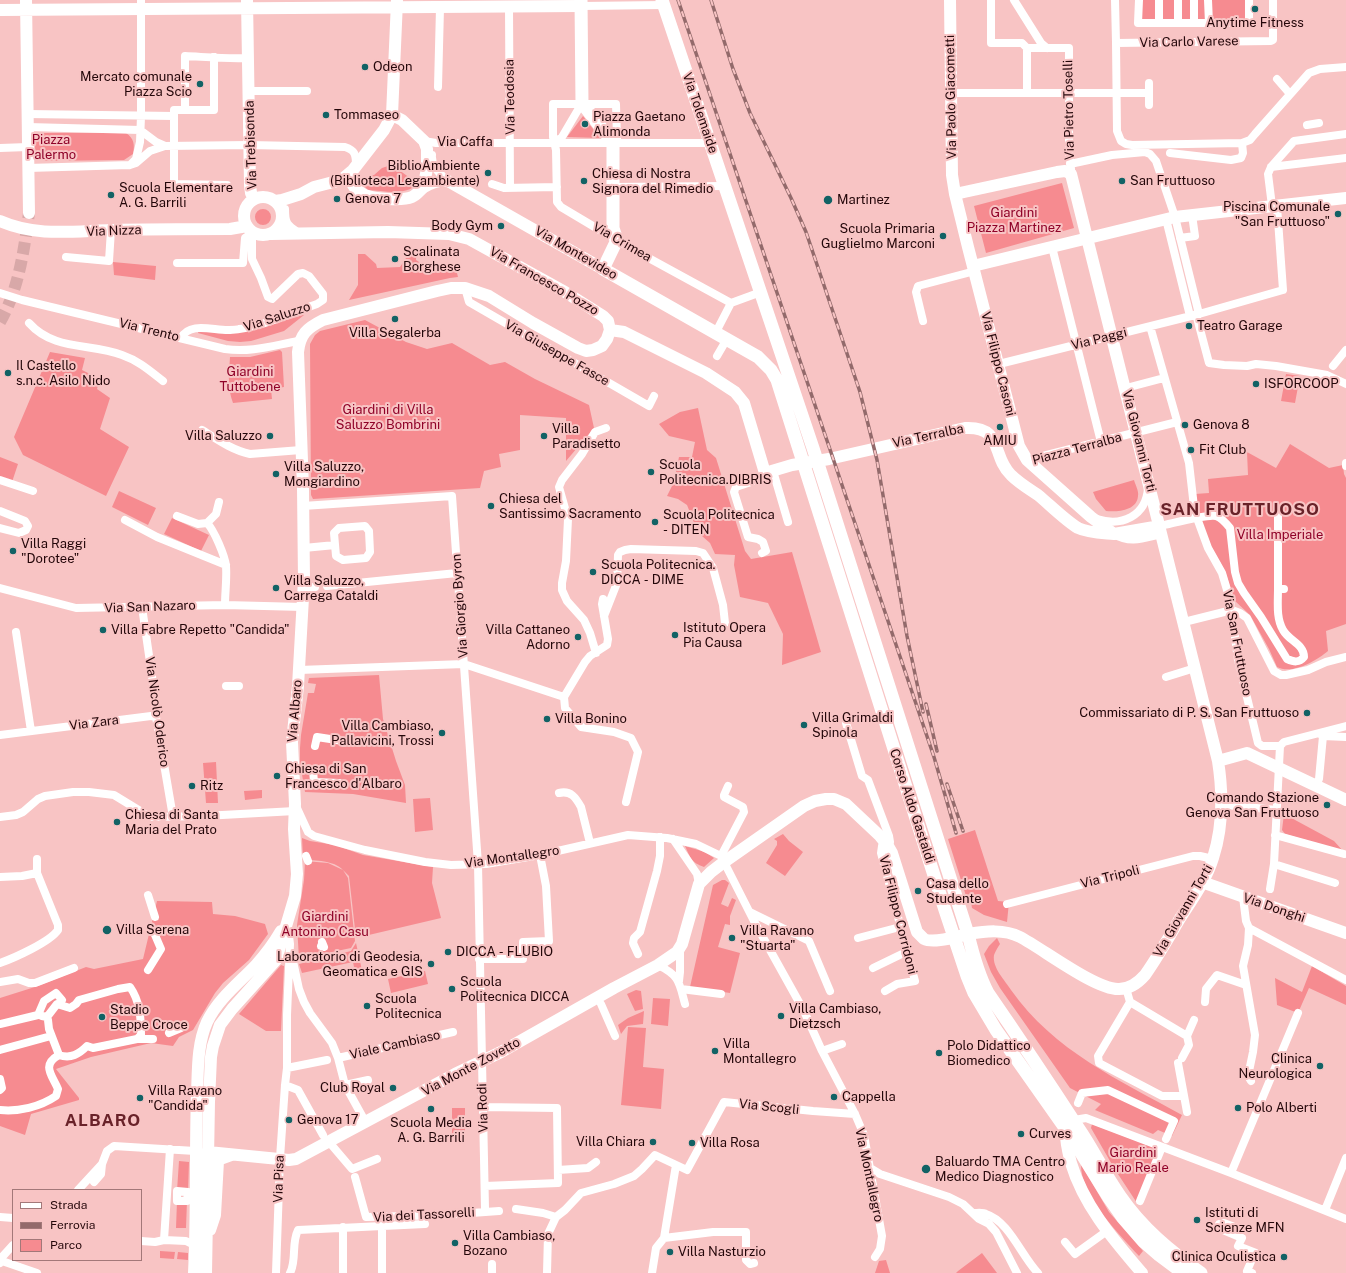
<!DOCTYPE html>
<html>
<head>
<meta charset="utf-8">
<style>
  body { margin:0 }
  #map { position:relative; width:1346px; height:1273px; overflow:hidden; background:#f8c4c4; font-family:"Public Sans",sans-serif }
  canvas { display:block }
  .legend { position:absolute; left:12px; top:1189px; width:130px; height:72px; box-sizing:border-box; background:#f8c4c4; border:1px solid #a37879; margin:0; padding:5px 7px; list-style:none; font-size:12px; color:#230609 }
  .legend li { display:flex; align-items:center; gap:8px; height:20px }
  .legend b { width:20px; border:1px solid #a37879 }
</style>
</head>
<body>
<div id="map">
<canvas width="1346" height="1273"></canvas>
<ul class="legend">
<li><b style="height:5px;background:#fff"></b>Strada</li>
<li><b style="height:5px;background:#936a6b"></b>Ferrovia</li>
<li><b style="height:11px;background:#f68b90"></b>Parco</li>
</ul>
</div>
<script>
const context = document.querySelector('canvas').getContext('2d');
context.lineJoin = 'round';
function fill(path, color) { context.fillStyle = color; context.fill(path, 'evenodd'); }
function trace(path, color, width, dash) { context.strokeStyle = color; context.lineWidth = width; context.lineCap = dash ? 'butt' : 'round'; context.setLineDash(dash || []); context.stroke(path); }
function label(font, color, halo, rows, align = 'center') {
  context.font = font + ' "Public Sans",sans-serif'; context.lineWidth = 4; context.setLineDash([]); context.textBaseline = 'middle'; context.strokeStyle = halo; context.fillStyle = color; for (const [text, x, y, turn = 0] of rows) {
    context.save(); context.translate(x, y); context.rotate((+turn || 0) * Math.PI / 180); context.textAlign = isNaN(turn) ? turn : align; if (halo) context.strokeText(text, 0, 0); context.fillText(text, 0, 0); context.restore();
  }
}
fill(new Path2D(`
  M1140,0H1246L1245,20L1140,21Z
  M583,116L600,138L567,137Z
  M44,133H126C134,138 135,145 133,154L124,160L44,161C32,154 32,141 44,133Z
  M388,166L395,167L418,184C405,196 385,191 368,190L362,184L363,178L374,175L382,168Z
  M1062,183L1074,228L986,253L974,206Z
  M255 217a8 8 0 1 1 16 0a8 8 0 1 1-16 0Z
  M412,249L416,252V260L422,264L457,273L458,277L450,278L349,300L358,285V254H365L376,264L377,268L400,267Z
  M113,262L156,266L155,280L114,275Z
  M303,315H304L284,331L251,341L240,342L228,341L198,333V330L287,319Z
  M365,320L406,342L427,349L452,343L490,365L505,362L535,379L589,405L594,428L566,461V418L520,415V450L499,454L501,467L484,471L480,488L313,499L311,495L310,344L315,335L320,331Z
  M280,350L282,352L284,387L271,389L272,399L233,403C227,387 229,373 230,357H250Z
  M50,352L85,358L82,370L100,379L97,389L110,398L100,429L129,447L106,496L23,455L14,437Z
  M1286,374L1300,376L1295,403L1281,401Z
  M698,408L707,450L716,458L745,551L751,559L792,552L821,652L782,665L783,634L768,603L740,597L734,565L735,555L715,554L710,543L702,536L695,525L687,505L678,499L667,496L674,482L679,457H692L695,442L669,436L659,424L680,412Z
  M1290,444L1329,468L1343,465L1344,474L1346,478V624L1326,631L1328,651C1316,661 1292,675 1277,667L1269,649L1250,615L1235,601L1225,571L1211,546L1200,518L1195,494L1209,493L1208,479L1248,475L1247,452L1276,468Z
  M0,457L18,464L12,482L0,477Z
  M1134,480C1135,484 1139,491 1138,496C1137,511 1117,512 1106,511L1096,499L1093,492Z
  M119,491L156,508L148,525L112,507Z
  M172,518L209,535L201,551L164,534Z
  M379,675L383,719L396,761L405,785L406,803L353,794L305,792L300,763V748L301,735L308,693H314L316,684L308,683L309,678Z
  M216,762L218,803H206L203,763Z
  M262,790V798L245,800L244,791Z
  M430,798L433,830L415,832L413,799Z
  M1284,814L1334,841L1343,851L1285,834L1282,830Z
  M975,830L998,901L1009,902L1007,922L984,915L972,908L970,896H966L948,839Z
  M783,834L789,841L803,852L785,876L766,863L777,845V841L774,839Z
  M302,838L310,841L335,845L363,855L433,867L432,883L441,918L356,938L349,876L343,870L348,878L355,941L351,948L299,959L297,925L304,880L305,861L328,863L343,870C334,860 315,861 303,859Z
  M685,846L705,852L714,858L704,867C691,862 691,859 685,846Z
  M722,880H725L729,883L721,904L728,907L732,898L736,900L730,916V925L725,924L718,947L740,953L730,993L690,987L713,885Z
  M157,901L212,902L213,914L235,916L265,924L268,934L249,960L223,983L215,993L193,1030L179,1037L173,1046L151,1043L91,1057L56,1069L79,1098V1100L31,1114L25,1135L0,1126V998L38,986L86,967L94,969L143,959Z
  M997,938L1000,944C998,947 995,952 994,955C992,968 1005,980 1011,990C1054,1051 1119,1080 1182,1115L1172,1136L1158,1130L1153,1134L1095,1110L1101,1104L1070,1088L1000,988L991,972L984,954L989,946Z
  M356,943L363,975L356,977L353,962L302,973L299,964L351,951Z
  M281,965L284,966L281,1031H266L239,1014Z
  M1312,966L1346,986V1005L1309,988L1298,1013L1277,1005L1275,978L1302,992Z
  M425,971L428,984L391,993L388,979Z
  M636,990L641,991L643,1009L635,1011L627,994Z
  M653,998L670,999L668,1026L651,1024Z
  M644,1011L643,1024L627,1026L621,1034L618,1025L628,1018Z
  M628,1027L646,1028L643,1067L664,1069L661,1109L621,1105Z
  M452,1108H465V1134L452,1133Z
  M1092,1124L1158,1149L1137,1203L1114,1168L1091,1128Z
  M179,1161L189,1162L188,1192L177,1191Z
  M1081,1164L1109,1212L1143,1251L1139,1256C1119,1234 1080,1195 1081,1164Z
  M177,1201H187L186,1228H176Z
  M160,1251L175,1252L174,1259L160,1258Z
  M178,1252L188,1253V1260L177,1259Z
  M982,1253L997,1273H956L958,1271Z
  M886,1260L890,1273H875L879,1261Z`), '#f68b90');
trace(new Path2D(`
  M0,322C19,289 24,250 29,213`), '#d8a8a8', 12, [12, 6]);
trace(new Path2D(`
  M991,0V43H1022L1027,48H1069V152L1071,169
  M1014,0L1041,43L1047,48
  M1115,0L1116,43
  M1139,0L1138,23H1249V0
  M1208,0L1209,23
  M1273,0V40L1271,41L1116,43L1117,131L1121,141L1126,144L1132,145L1242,143L1250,140L1255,134L1309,73L1320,69L1346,67
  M581,6L664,5
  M509,7L510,188
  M1159,23V0
  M1178,23V0
  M1194,23V0
  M1277,79L1290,94
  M438,87L440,8
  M248,91H307
  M951,93H1149V83
  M1027,93V48
  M1149,105V93
  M185,110H214V57
  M27,114L174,116
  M1307,125L1319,123
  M28,127L140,130L156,142L165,146L249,145L345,147C355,150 356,155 356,165
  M424,141L436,143H710
  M554,143L562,137L582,103
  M613,143L617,139L616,104H553V137L556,150L557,202L561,207L623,244L731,303L761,292
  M0,148L28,147
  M1170,153L1231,160L1241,158L1243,153L1242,143
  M432,155C431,167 439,173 448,181
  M1070,164L1112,155L1145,152L1150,154L1156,161L1175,217L1199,314
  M130,165L136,159L140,142L141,116V0
  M1271,167L1346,158
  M28,168L130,165L136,163L150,151L165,146
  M492,184L504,188L557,187
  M227,185L174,184V110H185V56C206,57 227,59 248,58
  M613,187L725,186
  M1272,206L1268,174L1271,167L1294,141L1346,134
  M285,209C285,224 287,225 299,233
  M1166,219L1190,316
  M280,224L281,226L291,233
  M1180,238L1195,236L1192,215
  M1052,247L1101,442
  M66,257L109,261L111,230
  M177,263H243L245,238L253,233
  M465,288L469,302L649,406L654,396
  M0,293L22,300L225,349C251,353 275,345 299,341
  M1196,314L1209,363L1224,365L1247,366L1256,364L1276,366L1327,375L1346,384
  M923,321L916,292L918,286L975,271
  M29,323C54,351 90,343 122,355C139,361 149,370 163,381
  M1150,326L1189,463L1194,507L1197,518L1208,548L1222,573L1230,600L1238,660L1258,743L1262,746H1280L1284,742L1346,726
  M716,332L731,303
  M181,338C190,321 214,331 230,330C259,328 289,314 317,304L323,300V294L309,276L303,273L298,274L272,299L268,297L261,278L252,259V239L254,234
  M717,356L724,344
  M999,364L1199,314L1283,290L1277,206
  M1333,366L1346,350
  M1126,388L1164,378
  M202,430C218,440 232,450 250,454L301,450
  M1027,460L1177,422
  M1346,463V466
  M773,471L788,522
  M0,480L33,491
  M303,506L452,496L478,864L485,1208
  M0,511L25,521L28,526L26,530L19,533L0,528
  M177,516L198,524L207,523C214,530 225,556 226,566C227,579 225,592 225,605
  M1097,519C1122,527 1146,516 1148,488
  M125,520L157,537L226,565
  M207,523L216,514L219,502
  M365,526L369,531L370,552L366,558L343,560L336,556L334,533L339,528Z
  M1160,526C1171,524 1206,514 1216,516C1222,518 1226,523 1230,528L1235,572L1238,583L1244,593L1261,617L1287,659C1294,662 1299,663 1304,657C1304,644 1289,641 1283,630C1276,618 1278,603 1278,589H1284
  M1114,534C1130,544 1144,538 1162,534
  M304,548L335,545
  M762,553L766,551L763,542L758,539L748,537L734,492L736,487L763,478L765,473
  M327,586L457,573
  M0,588L76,608L225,605L303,607
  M303,588L315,587
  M1278,589V513
  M603,599L602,604L608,639L607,645L590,656L585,662L564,697L565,708L581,727L614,732L631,738L638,752L626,802
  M142,607L154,690L156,717L173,817
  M604,616L617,583L618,555L620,552L625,550L631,549L696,551L703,553L713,568L723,605L725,623
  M1184,622L1232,610L1240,613L1247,618L1274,671L1281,675H1286L1308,670L1326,662L1346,657
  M16,632L31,731
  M596,653L590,633L584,620L567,601L562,590V583L566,561L568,519L559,487L562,480L582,454L595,432L606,428
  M299,670L464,664L564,697
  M1166,677L1195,668
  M226,686H239
  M846,723L862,776L868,780L889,836L890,842L888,846
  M1320,734L1323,736L1346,737
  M0,735L151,716L156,717
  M315,746L317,737L343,741
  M313,770L314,782L339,783
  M1315,786L1319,779L1323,736
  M559,793C571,790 576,798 581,807L590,843
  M1227,805L1276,810
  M296,806L308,832L314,836L365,850L425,862L451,865L486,864L540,855L628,835L667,838L696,844L721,856L755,923L804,1011L822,1051L855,1114L864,1135L882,1236L880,1249L875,1257
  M0,817L16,815L23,812L38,799L45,796L73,792H89L114,795L150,817L204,816L295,811
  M1275,835L1344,854
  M673,839L697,874L699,884
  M306,856L308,861
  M721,856L744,812L743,807L724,797V795L728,786
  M37,859V873
  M1274,864L1335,883
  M0,877L22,876L37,873L58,925V930C50,942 14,958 0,963
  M1270,889L1274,864L1280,746
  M148,895L155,917
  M1243,897L1246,921L1249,928L1346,980
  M1007,904L1193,856H1200L1213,859
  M750,912L809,941L830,991
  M1249,928L1248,945L1243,966L1255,1035L1253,1052L1248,1076L1251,1081
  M858,938L900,927
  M322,942L324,947L321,946L322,944
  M638,954L633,943L634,938L640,932L657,871L660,856V837
  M479,959H523V942L549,941L546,886L540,855
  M293,961L299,989L304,1002L310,1013L332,1043L338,1058L345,1085L366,1123
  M658,965C680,976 679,982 685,1004
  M873,968L906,952
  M148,970L161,949L152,928
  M679,981L680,972V949
  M0,982L18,979L29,983H35L74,968
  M1126,988L1130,1002L1098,1056L1099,1063L1162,1096H1184
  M681,989L721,994
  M885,991L897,984L915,981L881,853L882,846L885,842
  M1130,1002L1187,1036
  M1205,1002L1206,989L1217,975L1246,985
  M601,1004L615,1036
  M42,1016L47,1017L48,1020L49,1029L59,1055
  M47,1017L57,1004L70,1008L76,1004L79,1000L118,989L130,987C140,1001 141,1018 141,1035L137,1039
  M0,1024L38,1015L44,1001L56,993L62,1000
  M169,1033L181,1028
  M0,1050L51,1036
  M822,1051L842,1044
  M338,1058L453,1032
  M1182,1058L1189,1045L1187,1036L1194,1020
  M1178,1063L1187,1112
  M287,1068L327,1060
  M0,1079L2,1088L0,1090
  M285,1085L298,1090L323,1135
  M345,1085L368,1080
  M1078,1103L1082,1093L1108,1090L1174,1121L1166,1139
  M483,1107L557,1108L558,1183L485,1186
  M0,1110C18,1112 40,1107 56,1096L58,1089C52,1075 41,1065 59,1055C71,1059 79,1054 87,1046L93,1048L137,1039H153
  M1071,1122L1074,1120L1086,1118L1231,1173L1346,1219
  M329,1142L352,1169L377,1159
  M870,1168L880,1174L949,1197L963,1204L979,1219L989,1224L996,1232L1017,1273
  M558,1170L588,1168L596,1162
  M1231,1173L1298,1013
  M355,1177L366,1217L444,1215L499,1211
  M94,1182L101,1174L102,1164
  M78,1190L102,1164L107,1151L114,1146L195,1151
  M177,1191L188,1192L187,1201H177Z
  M1140,1201L1162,1147
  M516,1209L543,1213L556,1217
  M1325,1210L1346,1158
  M974,1213C977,1213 983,1212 986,1214C1009,1221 1022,1257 1038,1273
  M0,1217L13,1218
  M1219,1224L1225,1226L1223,1230L1242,1238L1238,1246L1256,1253L1253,1257L1247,1271L1252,1273
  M1223,1226L1224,1223L1237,1228
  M343,1227V1273
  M664,1238L713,1232H746V1260L750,1264L754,1263
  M164,1240L170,1149
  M141,1241L155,1242L164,1240L186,1241L194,1245L198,1248
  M1065,1242L1075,1254L1107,1231
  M2,1261L37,1273
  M0,1263L3,1256L13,1245
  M492,1264V1273
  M276,1273L280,1158L285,1085L287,1068V1015L290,944L288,927
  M290,1273C297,1260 291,1244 298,1230L425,1224
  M382,1273V1226
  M547,1273L548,1234L556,1217L565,1210L581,1193L614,1184L634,1176L642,1169L655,1155L687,1170L724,1102L813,1111L855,1114
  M652,1273L656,1248L664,1238L676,1165`), '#fff', 8);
trace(new Path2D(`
  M26,0L29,213
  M247,0L250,185L251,193L254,199
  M950,0L952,175L955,194L968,247L1019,446L1027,460L1091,517L1114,534L1160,526
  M397,1L392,115L384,130L353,170C352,175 351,180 353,185C355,189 361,193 365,195C375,199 402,201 412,197C417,195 420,190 424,187C431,183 439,180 448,181L603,269
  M0,10L581,6
  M392,115L402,120L424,141L427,149V169L423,188
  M244 216a19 19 0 1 1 38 0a19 19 0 1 1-38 0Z
  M275,201L282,200L301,194L314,187L341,180L353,170
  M0,221C36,237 73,231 111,230C150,229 190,229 230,229L247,226
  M973,266L1175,217L1346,198
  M610,330L624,332L706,373L735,392L744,403L765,473L792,465L829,459L965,428C1004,426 991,456 1011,475C1019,483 1029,489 1038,495C1050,505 1066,521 1078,528C1088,533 1103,533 1114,534
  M1218,761L1247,753L1346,800
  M1202,882L1346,933
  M1066,1129C1065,1141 1068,1151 1071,1163C1084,1206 1113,1239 1142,1273
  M196,1167L203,1155L208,1152L289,1160L296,1159L455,1074L501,1052L614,988L658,965L677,952L682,944L699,884L711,872L724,862L804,806L815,801L826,799H834L846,804L880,836L888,846L892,853L917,932C919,934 922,937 924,939C934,944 958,936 969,934C986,931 1004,929 1020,937C1043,949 1096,990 1119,989C1130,989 1138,983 1145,975C1157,958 1168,939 1179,920C1191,901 1206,881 1213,858C1223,827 1223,793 1218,761L1071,174L1065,171L1057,172L955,194
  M210,1230L215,1215L218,1161L220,1159L231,1155
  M194,1273C197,1213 195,1154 197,1094C198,1070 197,1044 207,1022C218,999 239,983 256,965C266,954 274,943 281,931
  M206,1273L209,1102L211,1057L213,1046L220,1025L232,1009L276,960L295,896L297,874L294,829L295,804L292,742L298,686L304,580L303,488L298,352C300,334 307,328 323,320L437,291L451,288H465L489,296L533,323L578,348L586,351L593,350L602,346L607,339L610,330L608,321L603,316L565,292L469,239L449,234L388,232L271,234`), '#fff', 12);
trace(new Path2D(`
  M581,0L582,103L613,143V228L617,240L603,269L758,357L771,370L777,380L945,910L967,976L974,993L996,1030L1070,1135L1109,1198L1123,1218L1143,1241L1159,1255L1183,1273
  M662,0L813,448L968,934C973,955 978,974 988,993C1019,1038 1049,1083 1079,1129C1094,1151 1105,1175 1120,1196C1142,1228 1170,1251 1201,1273`), '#fff', 13);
const rail = new Path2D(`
  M678,0L934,757L956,833
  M711,0L733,69L750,113L791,198L806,232L860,392L877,460L907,636L923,712
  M926,704L937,751
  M947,784L963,831`);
trace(rail, '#936a6b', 3.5);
trace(rail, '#f8c4c4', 2, [6]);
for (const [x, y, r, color] of [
  [1255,9,4,"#126265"],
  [365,67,4,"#126265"],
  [200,84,4,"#126265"],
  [326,115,4,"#126265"],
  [585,124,4,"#126265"],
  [488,173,4,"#126265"],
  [584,181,4,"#126265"],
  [1122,181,4,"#126265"],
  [111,195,4,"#126265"],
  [337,199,4,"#126265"],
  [828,200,5,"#126265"],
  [1338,214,4,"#126265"],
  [501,226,4,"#126265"],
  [943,236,4,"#126265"],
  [395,259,4,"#126265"],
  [395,319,4,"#126265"],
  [1189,326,4,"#126265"],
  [8,373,4,"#126265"],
  [1256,384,4,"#126265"],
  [1185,425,4,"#126265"],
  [1000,427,4,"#126265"],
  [270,436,4,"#126265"],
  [544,436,4,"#126265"],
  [1191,450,4,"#126265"],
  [651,472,4,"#126265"],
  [276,474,4,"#126265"],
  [491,506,4,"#126265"],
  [655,522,4,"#126265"],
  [13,551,4,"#126265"],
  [593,572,4,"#126265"],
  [276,588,4,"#126265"],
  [103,630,4,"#126265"],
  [675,635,4,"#126265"],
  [578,637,4,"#126265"],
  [1307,713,4,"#126265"],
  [547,719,4,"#126265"],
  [804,725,4,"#126265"],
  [442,733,4,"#126265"],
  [277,776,4,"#126265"],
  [192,786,4,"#126265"],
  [1327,805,4,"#126265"],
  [117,822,4,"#126265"],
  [918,891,4,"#126265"],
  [107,930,5,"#126265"],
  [732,938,4,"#126265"],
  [448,952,4,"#126265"],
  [431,964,4,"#126265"],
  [452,989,4,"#126265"],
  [367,1006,4,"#126265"],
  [781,1016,4,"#126265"],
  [102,1017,4,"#126265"],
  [715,1051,4,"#126265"],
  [939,1053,4,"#126265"],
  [1320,1066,4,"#126265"],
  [393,1088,4,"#126265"],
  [834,1097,4,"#126265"],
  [140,1098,4,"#126265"],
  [1238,1108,4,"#126265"],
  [431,1109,4,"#126265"],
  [289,1120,4,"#126265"],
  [1021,1134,4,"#126265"],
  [653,1142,4,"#126265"],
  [692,1143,4,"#126265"],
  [926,1169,5,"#126265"],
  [1197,1220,4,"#126265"],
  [455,1243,4,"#126265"],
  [670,1252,4,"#126265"],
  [1284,1257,4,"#126265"]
]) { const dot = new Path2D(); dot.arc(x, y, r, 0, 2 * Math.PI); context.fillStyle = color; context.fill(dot); trace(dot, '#f8c4c4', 1.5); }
label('13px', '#230609', '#f8c4c4', [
  ["Anytime Fitness",1255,23,"center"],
  ["Odeon",373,67],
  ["Mercato comunale",192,77,"right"],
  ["Piazza Scio",192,92,"right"],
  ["Tommaseo",334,115],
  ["Piazza Gaetano",593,117],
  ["Alimonda",593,132],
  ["BiblioAmbiente",480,166,"right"],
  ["(Biblioteca Legambiente)",480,181,"right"],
  ["Chiesa di Nostra",592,174],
  ["Signora del Rimedio",592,189],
  ["San Fruttuoso",1130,181],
  ["Scuola Elementare",119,188],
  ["A. G. Barrili",119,203],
  ["Genova 7",345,199],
  ["Martinez",837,200],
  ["Piscina Comunale",1330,207,"right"],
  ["\"San Fruttuoso\"",1330,222,"right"],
  ["Body Gym",493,226,"right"],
  ["Scuola Primaria",935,229,"right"],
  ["Guglielmo Marconi",935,244,"right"],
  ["Scalinata",403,252],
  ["Borghese",403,267],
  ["Teatro Garage",1197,326],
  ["Villa Segalerba",395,333,"center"],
  ["Il Castello",16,366],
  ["s.n.c. Asilo Nido",16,381],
  ["ISFORCOOP",1264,384],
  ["Genova 8",1193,425],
  ["Villa",552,429],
  ["Paradisetto",552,444],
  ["Villa Saluzzo",262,436,"right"],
  ["AMIU",1000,441,"center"],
  ["Fit Club",1199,450],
  ["Scuola",659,465],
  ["Politecnica.DIBRIS",659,480],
  ["Villa Saluzzo,",284,467],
  ["Mongiardino",284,482],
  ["Chiesa del",499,499],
  ["Santissimo Sacramento",499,514],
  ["Scuola Politecnica",663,515],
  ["- DITEN",663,530],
  ["Villa Raggi",21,544],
  ["\"Dorotee\"",21,559],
  ["Scuola Politecnica.",601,565],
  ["DICCA - DIME",601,580],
  ["Villa Saluzzo,",284,581],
  ["Carrega Cataldi",284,596],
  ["Istituto Opera",683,628],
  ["Pia Causa",683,643],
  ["Villa Fabre Repetto \"Candida\"",111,630],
  ["Villa Cattaneo",570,630,"right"],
  ["Adorno",570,645,"right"],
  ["Commissariato di P. S. San Fruttuoso",1299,713,"right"],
  ["Villa Grimaldi",812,718],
  ["Spinola",812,733],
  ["Villa Bonino",555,719],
  ["Villa Cambiaso,",434,726,"right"],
  ["Pallavicini, Trossi",434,741,"right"],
  ["Chiesa di San",285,769],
  ["Francesco d'Albaro",285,784],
  ["Ritz",200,786],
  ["Comando Stazione",1319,798,"right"],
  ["Genova San Fruttuoso",1319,813,"right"],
  ["Chiesa di Santa",125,815],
  ["Maria del Prato",125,830],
  ["Casa dello",926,884],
  ["Studente",926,899],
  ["Villa Serena",116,930],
  ["Villa Ravano",740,931],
  ["\"Stuarta\"",740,946],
  ["DICCA - FLUBIO",456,952],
  ["Laboratorio di Geodesia,",423,957,"right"],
  ["Geomatica e GIS",423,972,"right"],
  ["Scuola",460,982],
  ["Politecnica DICCA",460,997],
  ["Scuola",375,999],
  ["Politecnica",375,1014],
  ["Villa Cambiaso,",789,1009],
  ["Dietzsch",789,1024],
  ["Stadio",110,1010],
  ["Beppe Croce",110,1025],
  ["Villa",723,1044],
  ["Montallegro",723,1059],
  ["Polo Didattico",947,1046],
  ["Biomedico",947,1061],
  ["Clinica",1312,1059,"right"],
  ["Neurologica",1312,1074,"right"],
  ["Club Royal",385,1088,"right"],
  ["Villa Ravano",148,1091],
  ["\"Candida\"",148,1106],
  ["Cappella",842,1097],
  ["Polo Alberti",1246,1108],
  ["Genova 17",297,1120],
  ["Scuola Media",431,1123,"center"],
  ["A. G. Barrili",431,1138,"center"],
  ["Curves",1029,1134],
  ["Villa Chiara",645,1142,"right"],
  ["Villa Rosa",700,1143],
  ["Baluardo TMA Centro",935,1162],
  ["Medico Diagnostico",935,1177],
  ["Istituti di",1205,1213],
  ["Scienze MFN",1205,1228],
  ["Villa Cambiaso,",463,1236],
  ["Bozano",463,1251],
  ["Villa Nasturzio",678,1252],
  ["Clinica Oculistica",1276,1257,"right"]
], 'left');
label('13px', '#230609', '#f8c4c4', [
  ["Via Carlo Varese",1189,42,-1],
  ["Via Teodosia",510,97,-91],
  ["Via Paolo Giacometti",951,97,-91],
  ["Via Pietro Toselli",1069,110,-91],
  ["Via Tolemaide",700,113,71],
  ["Via Caffa",465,142],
  ["Via Trebisonda",251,145,-92],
  ["Via Nizza",114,231,-2],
  ["Via Crimea",622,242,30],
  ["Via Montevideo",576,253,30],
  ["Via Francesco Pozzo",544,281,30],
  ["Via Saluzzo",277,317,-18],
  ["Via Trento",149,330,14],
  ["Via Paggi",1099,339,-14],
  ["Via Giuseppe Fasce",557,353,30],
  ["Via Filippo Casoni",998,364,76],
  ["Via Terralba",928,436,-12],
  ["Via Giovanni Torti",1139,441,76],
  ["Piazza Terralba",1077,449,-15],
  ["Via Giorgio Byron",460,606,-94],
  ["Via San Nazaro",150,607,-2],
  ["Via San Fruttuoso",1237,643,79],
  ["Via Albaro",295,711,-85],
  ["Via Nicolò Oderico",157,712,82],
  ["Via Zara",94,723,-7],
  ["Corso Aldo Gastaldi",912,806,72],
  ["Via Montallegro",512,857,-8],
  ["Via Tripoli",1110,877,-14],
  ["Via Donghi",1274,908,19],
  ["Via Giovanni Torti",1183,911,-60],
  ["Via Filippo Corridoni",898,915,76],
  ["Viale Cambiaso",395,1045,-13],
  ["Via Monte Zovetto",471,1067,-28],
  ["Via Scogli",769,1107,6],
  ["Via Rodi",483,1108,-92],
  ["Via Montallegro",869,1175,78],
  ["Via Pisa",279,1179,-88],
  ["Via dei Tassorelli",424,1215,-3]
]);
label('13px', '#8f0228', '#f8c4c4', [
  ["Piazza",51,140],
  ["Palermo",51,155],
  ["Giardini",1014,213],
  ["Piazza Martinez",1014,228],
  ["Giardini",250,372],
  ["Tuttobene",250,387],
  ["Giardini di Villa",388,410],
  ["Saluzzo Bombrini",388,425],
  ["Villa Imperiale",1280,535],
  ["Giardini",325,917],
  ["Antonino Casu",325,932],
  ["Giardini",1133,1153],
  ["Mario Reale",1133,1168]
]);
context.letterSpacing = '1px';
label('bold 17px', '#692229', '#f8c4c4', [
  ["SAN FRUTTUOSO",1240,510],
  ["ALBARO",103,1121]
]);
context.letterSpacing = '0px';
</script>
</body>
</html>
